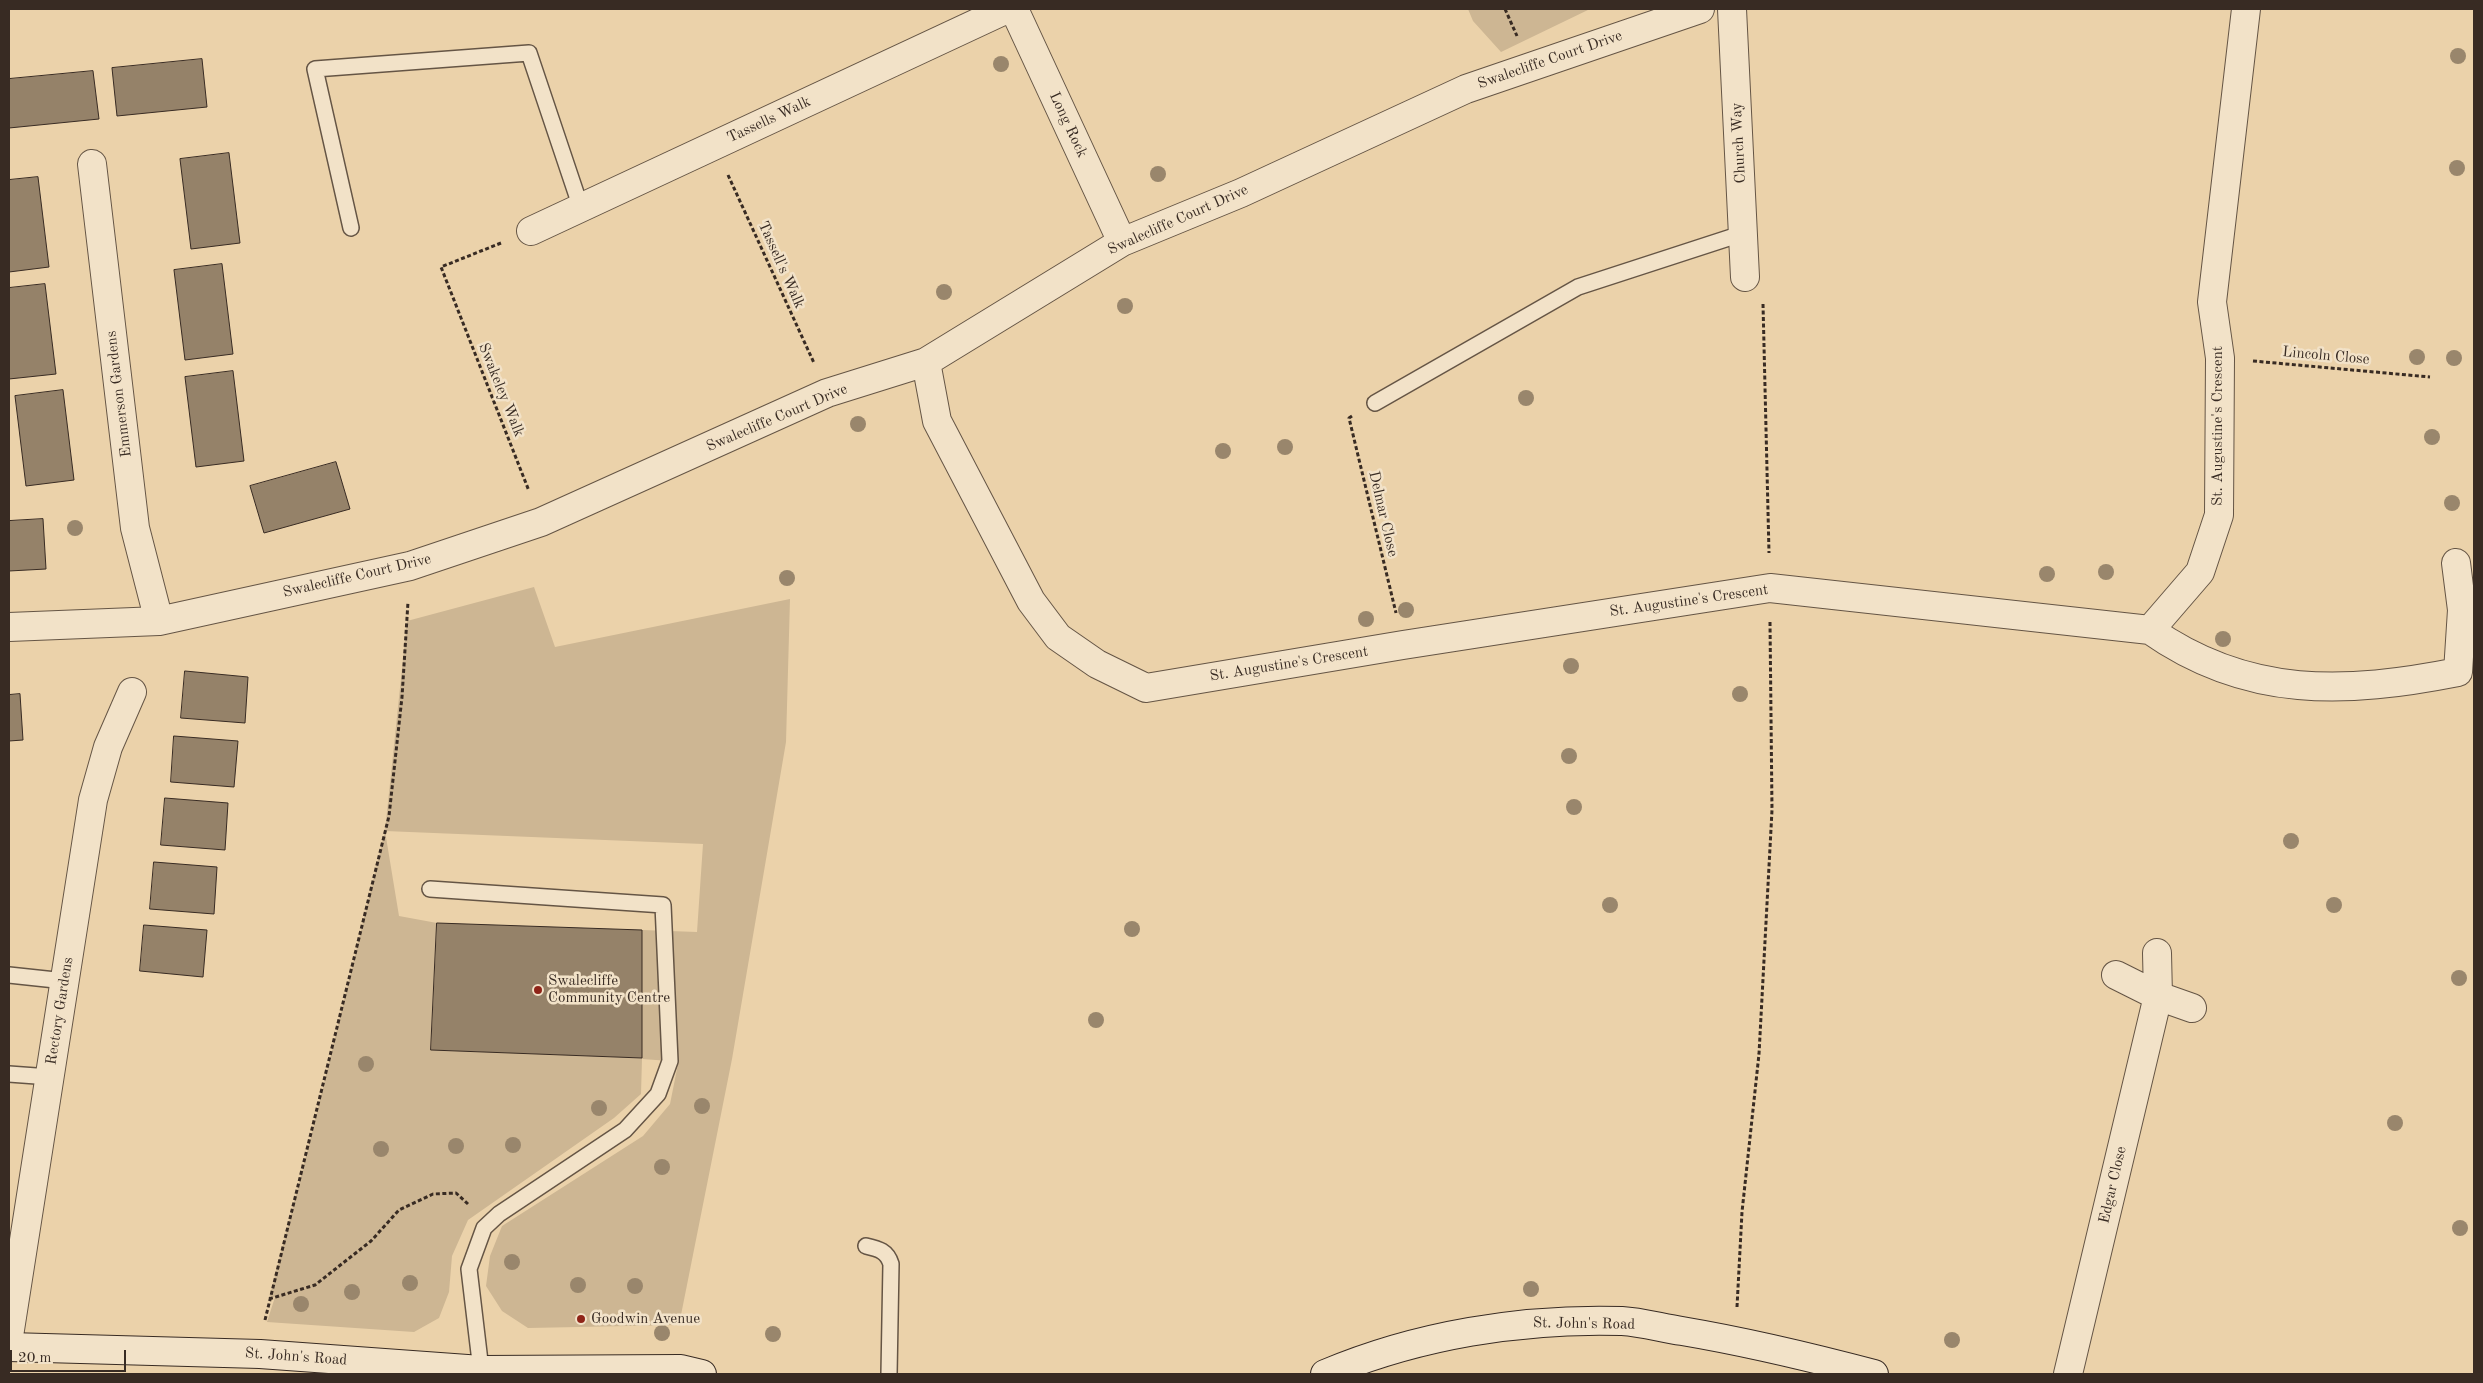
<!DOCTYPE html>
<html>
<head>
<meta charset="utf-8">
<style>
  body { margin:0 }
  #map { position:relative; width:2483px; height:1383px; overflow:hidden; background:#ebd2aa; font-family:"Old Standard TT",serif }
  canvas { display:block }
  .frame { position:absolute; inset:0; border:10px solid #382b23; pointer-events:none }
  .scale { position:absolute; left:10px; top:1350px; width:116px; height:22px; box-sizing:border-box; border:2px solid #382b23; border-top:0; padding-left:6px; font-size:15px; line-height:18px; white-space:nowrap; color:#382b23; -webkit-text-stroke:4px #f2e2c8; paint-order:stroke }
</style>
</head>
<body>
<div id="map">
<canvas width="2483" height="1383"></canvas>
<div class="frame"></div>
<div class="scale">20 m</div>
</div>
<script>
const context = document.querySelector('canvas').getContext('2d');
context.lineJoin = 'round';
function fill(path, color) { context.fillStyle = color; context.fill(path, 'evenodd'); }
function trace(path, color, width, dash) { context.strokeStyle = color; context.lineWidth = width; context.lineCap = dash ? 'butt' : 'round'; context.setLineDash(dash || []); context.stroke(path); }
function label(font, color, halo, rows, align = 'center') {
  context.font = font + ' "Old Standard TT",serif'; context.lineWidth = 5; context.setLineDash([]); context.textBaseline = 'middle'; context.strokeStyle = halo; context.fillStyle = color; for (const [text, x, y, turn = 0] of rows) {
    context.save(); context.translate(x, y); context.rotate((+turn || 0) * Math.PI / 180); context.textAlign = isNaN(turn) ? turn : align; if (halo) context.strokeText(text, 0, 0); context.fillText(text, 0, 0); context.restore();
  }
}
fill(new Path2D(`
  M1468,9H1590L1501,52L1473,21Z
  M534,587L555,647L790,599L786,742L732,1059L679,1325L528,1328L502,1311L486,1286L490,1256L502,1226L643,1136L670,1104L679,1059L670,1061L642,1059L641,1094L614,1118L468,1220L452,1256L449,1292L439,1318L414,1332L267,1322L275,1297L269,1299L312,1133L385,831L407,621ZM385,831L703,844L697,932L642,930V1058L431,1050L437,923L399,916Z`), '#cdb693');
const building = new Path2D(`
  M202,59L207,107L117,116L112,68Z
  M93,71L99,119L9,128V79Z
  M229,153L240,243L191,249L180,159Z
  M38,177L49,267L9,272V180Z
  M222,264L233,354L185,360L174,270Z
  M45,284L56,374L9,379V288Z
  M233,371L244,461L196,467L185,377Z
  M63,390L74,480L26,486L15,396Z
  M336,462L350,509L264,533L250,486Z
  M43,519L46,569L9,571V521Z
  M185,671L248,677L245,723L181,718Z
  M20,694L23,740L9,741V695Z
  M174,736L238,741L234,787L171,782Z
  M165,798L228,803L225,850L161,845Z
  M154,862L217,867L214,914L150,909Z
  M437,923L642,930V1058L431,1050Z
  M144,925L207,930L203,977L140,971Z`);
fill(building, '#958269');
trace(building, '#382b23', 1);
const lane = new Path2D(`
  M351,228L315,69L529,53L581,208
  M1375,403L1578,287L1744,233
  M430,889L663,905L670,1061L658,1094L625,1130L499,1214L484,1228L469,1269L481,1370
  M9,975L65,981
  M9,1074L50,1077
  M866,1246C879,1249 887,1251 891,1264L889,1374`);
const street = new Path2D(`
  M1014,9L1122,242
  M1732,9L1745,277
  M92,164L135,528L159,621
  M531,231L1007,9
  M926,362L937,421L1031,601L1058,637L1097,664L1146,688L1403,645L1770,588L2150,630L2200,572L2219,515L2220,358L2212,302L2246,9
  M9,627L159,621L410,566L541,522L827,393L926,362L1122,242L1241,193L1466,89L1700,9
  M2150,630C2248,699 2346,694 2458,672L2462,610L2456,563
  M2116,975L2158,996L2192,1008
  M9,1336L93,800L108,747L132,692
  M2068,1374L2158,996L2157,953`);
const secondary = new Path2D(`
  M9,1347L260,1354L481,1370L681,1369L702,1374
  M1325,1374C1417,1335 1522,1318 1622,1321C1641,1322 1662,1328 1682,1331C1747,1342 1810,1357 1874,1374`);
trace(lane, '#655545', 18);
trace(street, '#655545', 30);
trace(secondary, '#382b23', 30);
trace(new Path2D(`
  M1505,9L1517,36
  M728,175L814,363
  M501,243L441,267L529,491
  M1763,304L1769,553
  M2253,361L2430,377
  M1352,416L1349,418L1396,613
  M269,1299L315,1285L371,1241L399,1210L433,1194L456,1193L468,1204
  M1737,1307L1742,1212L1759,1054L1772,810L1770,622
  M265,1320L389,816L402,697L408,602`), '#382b23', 3, [4, 2.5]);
trace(lane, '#f2e2c8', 15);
trace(street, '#f2e2c8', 28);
trace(secondary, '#f2e2c8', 28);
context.fillStyle = '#99866c';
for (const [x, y] of [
  [2458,56],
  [1001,64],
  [2457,168],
  [1158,174],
  [944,292],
  [1125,306],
  [2417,357],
  [2454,358],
  [1526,398],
  [858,424],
  [2432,437],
  [1285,447],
  [1223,451],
  [2452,503],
  [75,528],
  [2106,572],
  [2047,574],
  [787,578],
  [1406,610],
  [1366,619],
  [2223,639],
  [1571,666],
  [1740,694],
  [1569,756],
  [1574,807],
  [2291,841],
  [1610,905],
  [2334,905],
  [1132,929],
  [2459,978],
  [1096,1020],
  [366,1064],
  [702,1106],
  [599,1108],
  [2395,1123],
  [513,1145],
  [456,1146],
  [381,1149],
  [662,1167],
  [2460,1228],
  [512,1262],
  [410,1283],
  [578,1285],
  [635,1286],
  [1531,1289],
  [352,1292],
  [301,1304],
  [662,1333],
  [773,1334],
  [1952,1340]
]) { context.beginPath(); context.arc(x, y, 8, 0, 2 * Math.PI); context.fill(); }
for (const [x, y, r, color] of [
  [538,990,5,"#8f2418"],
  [581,1319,5,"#8f2418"]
]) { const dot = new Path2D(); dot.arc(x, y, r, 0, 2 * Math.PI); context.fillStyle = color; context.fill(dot); trace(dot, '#f2e2c8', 2); }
label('15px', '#382b23', '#f2e2c8', [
  ["Swalecliffe Court Drive",1550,60,-19],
  ["Tassells Walk",769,120,-25],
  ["Long Rock",1068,125,65],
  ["Church Way",1739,143,-93],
  ["Swalecliffe Court Drive",1178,220,-24],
  ["Tassell's Walk",781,265,66],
  ["Lincoln Close",2326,356,5],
  ["Swakeley Walk",501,390,68],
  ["Emmerson Gardens",119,394,-97],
  ["Swalecliffe Court Drive",777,418,-23],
  ["St. Augustine's Crescent",2218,426,-90],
  ["Delmar Close",1383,514,77],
  ["Swalecliffe Court Drive",357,576,-13],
  ["St. Augustine's Crescent",1689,601,-8],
  ["St. Augustine's Crescent",1289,664,-9],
  ["Rectory Gardens",60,1011,-81],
  ["Edgar Close",2113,1185,-77],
  ["St. John's Road",1584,1324,1],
  ["St. John's Road",296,1357,4]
]);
label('15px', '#382b23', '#f2e2c8', [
  ["Swalecliffe",548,981],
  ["Community Centre",548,998],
  ["Goodwin Avenue",591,1319]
], 'left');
</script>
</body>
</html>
